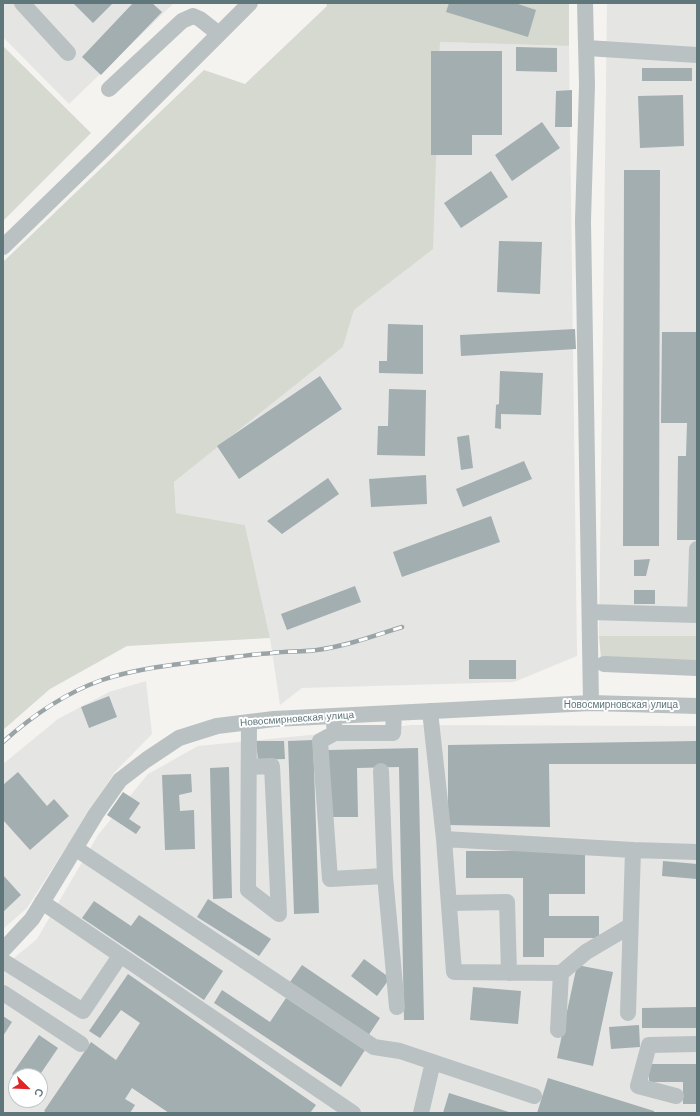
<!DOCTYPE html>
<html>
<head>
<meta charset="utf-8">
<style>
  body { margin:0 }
  #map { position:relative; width:700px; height:1116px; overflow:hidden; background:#f4f3f0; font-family:"Work Sans",sans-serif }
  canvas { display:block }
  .frame { position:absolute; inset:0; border:4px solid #5f767b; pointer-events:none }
  .north { position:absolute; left:8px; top:1068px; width:40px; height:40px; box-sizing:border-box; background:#fff; border:1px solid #bfc8ca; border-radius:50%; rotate:113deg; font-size:11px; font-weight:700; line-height:16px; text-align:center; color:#5f767b }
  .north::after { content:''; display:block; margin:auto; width:14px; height:18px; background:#e02427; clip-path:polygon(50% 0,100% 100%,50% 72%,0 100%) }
</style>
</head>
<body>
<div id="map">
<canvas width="700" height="1116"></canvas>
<div class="frame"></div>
<div class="north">С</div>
</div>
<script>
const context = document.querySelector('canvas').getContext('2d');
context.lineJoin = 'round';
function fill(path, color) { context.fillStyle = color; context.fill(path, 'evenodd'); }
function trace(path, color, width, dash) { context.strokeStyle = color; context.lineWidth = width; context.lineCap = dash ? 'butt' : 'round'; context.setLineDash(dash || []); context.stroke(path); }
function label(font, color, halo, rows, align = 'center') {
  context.font = font + ' "Work Sans",sans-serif'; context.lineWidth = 4; context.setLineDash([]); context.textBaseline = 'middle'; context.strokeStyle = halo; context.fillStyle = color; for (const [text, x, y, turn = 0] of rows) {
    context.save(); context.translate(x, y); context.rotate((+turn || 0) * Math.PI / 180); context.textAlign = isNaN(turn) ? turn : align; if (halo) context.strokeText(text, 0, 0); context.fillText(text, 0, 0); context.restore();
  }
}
fill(new Path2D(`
  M3,3H174L69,104L3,37Z
  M607,3H697V636H599Z
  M440,42L569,46L577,656L514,682L302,688L280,705L270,638L245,525L176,513L174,482L343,347L354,310L432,249Z
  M146,681L152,734L114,773L27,908L3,929V764L58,719L109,692Z
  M412,725L697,726V1113H3V967L37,939L98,835L148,774L198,746ZM16,1076H40V1100H16Z`), '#e5e5e4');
fill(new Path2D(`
  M326,3H569V46L440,42L433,249L354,310L343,347L174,482L176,513L245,525L270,638L127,646L50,689L3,730V262L204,70L245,84L327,6Z
  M3,46L91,133L3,221Z
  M599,636H697V660L601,659Z`), '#d5d9cf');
fill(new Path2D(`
  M73,3H113L93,23Z
  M133,3H152L162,12L101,75L82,57Z
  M449,3H515L536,10L528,37L446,12Z
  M516,47L557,48V72L516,71Z
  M431,51H502V135H472V155H431Z
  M642,68H692V81H642Z
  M572,90V127H555L556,91Z
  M683,95L684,146L640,148L638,96Z
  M542,122L560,148L512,181L495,155Z
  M624,170H660L659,546H623Z
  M491,171L508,197L461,228L444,203Z
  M499,241L542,242L540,294L497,292Z
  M388,324L423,325V374L379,373V361H387Z
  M575,329L576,349L461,356L460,335Z
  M662,332H697V540H677L678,456H686L687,423H661Z
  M500,371L543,373L541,415L501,414V429L495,428L496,405L499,404Z
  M320,376L342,409L239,479L217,446Z
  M389,389L426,390L425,456L377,455L378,426H388Z
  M469,435L473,468L461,470L457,437Z
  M524,461L532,479L463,507L456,489Z
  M426,475L427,504L371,507L369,479Z
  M328,478L339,494L282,534L267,521Z
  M491,516L500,542L402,577L393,552Z
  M650,559L646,576H634V560Z
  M355,586L361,602L287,630L281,614Z
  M634,590H655V604H634Z
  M469,660H516V679H469Z
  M109,696L117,717L89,728L81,707Z
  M313,740L319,913L294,914L288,741Z
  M256,741H284L285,759L258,760Z
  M697,741V764H549L550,827L448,825V745Z
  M418,748L424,1020H404L399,767L357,768L358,817H329L328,750Z
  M229,767L232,898L213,899L210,768Z
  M18,772L47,806L54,799L69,816L30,850L3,820V785Z
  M191,774L192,792L179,795L180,811L194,810L195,849L165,850L162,775Z
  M123,792L140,803L129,819L141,827L136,834L107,815Z
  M466,851H585V894H549V916H599V938H544V957H523V878H466Z
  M663,861L697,864V879L662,876Z
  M3,875L21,895L3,912Z
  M208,899L271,939L259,956L197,917Z
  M94,901L131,926L139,915L223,971L204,1000L82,918Z
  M364,959L390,978L377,996L351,976Z
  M302,965L380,1018L368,1036L290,982Z
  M577,965L613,972L593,1066L557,1058Z
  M128,974L316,1105L310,1113H169L132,1088L125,1099L135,1105L130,1113H47L44,1111L91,1042L116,1060L140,1023L121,1010L100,1038L89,1031Z
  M473,987L521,991L518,1024L470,1020Z
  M222,990L270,1022L286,998L365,1050L341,1087L214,1003Z
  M697,1007V1028H642V1008Z
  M3,1016L12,1022L3,1036Z
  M639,1025L640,1047L611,1049L609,1027Z
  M39,1035L58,1048L39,1076H16V1077L12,1074Z
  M649,1064H697V1104H683V1082H649Z
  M548,1078L654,1111V1113H537Z
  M449,1093L512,1113H443Z`), '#a2aeb0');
trace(new Path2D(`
  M22,3L68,53
  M585,3L587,85L583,221L591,703
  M587,48L697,55
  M109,89L182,21L193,16L200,19L219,34
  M3,247L104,149L250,3
  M590,612L697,615
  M695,615L697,549
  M604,664L697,668
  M430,711L444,839L633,850L628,1013
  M334,723L335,733H393L394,713
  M335,733L320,741L330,879L385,876
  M249,767L272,766L279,914L248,890L249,722
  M381,771L385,876L397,1007
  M444,839L454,972L561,973L586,952L630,926
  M75,848L374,1047L400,1051L534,1096
  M633,850L697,852
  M42,902L353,1113
  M449,903L507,902L509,973
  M3,950L32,919L96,814L120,780L146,760L179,738L217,726L274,719L591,703L697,706
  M3,961L83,1011L120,956
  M3,993L81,1044
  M558,1030L561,973
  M676,1096L638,1086L649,1045L697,1044
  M421,1113L433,1062`), '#bac1c3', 16);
const rail = new Path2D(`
  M3,742C32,716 65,693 102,680C132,670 163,666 194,662C220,659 246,655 272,653C287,651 302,652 317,650C346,646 374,636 402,627`);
trace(rail, '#9aa4a7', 4.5);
trace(rail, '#fff', 3, [9]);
label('10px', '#5f767b', '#fff', [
  ["Новосмирновская улица",621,705],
  ["Новосмирновская улица",297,719,-4]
]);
</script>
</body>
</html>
